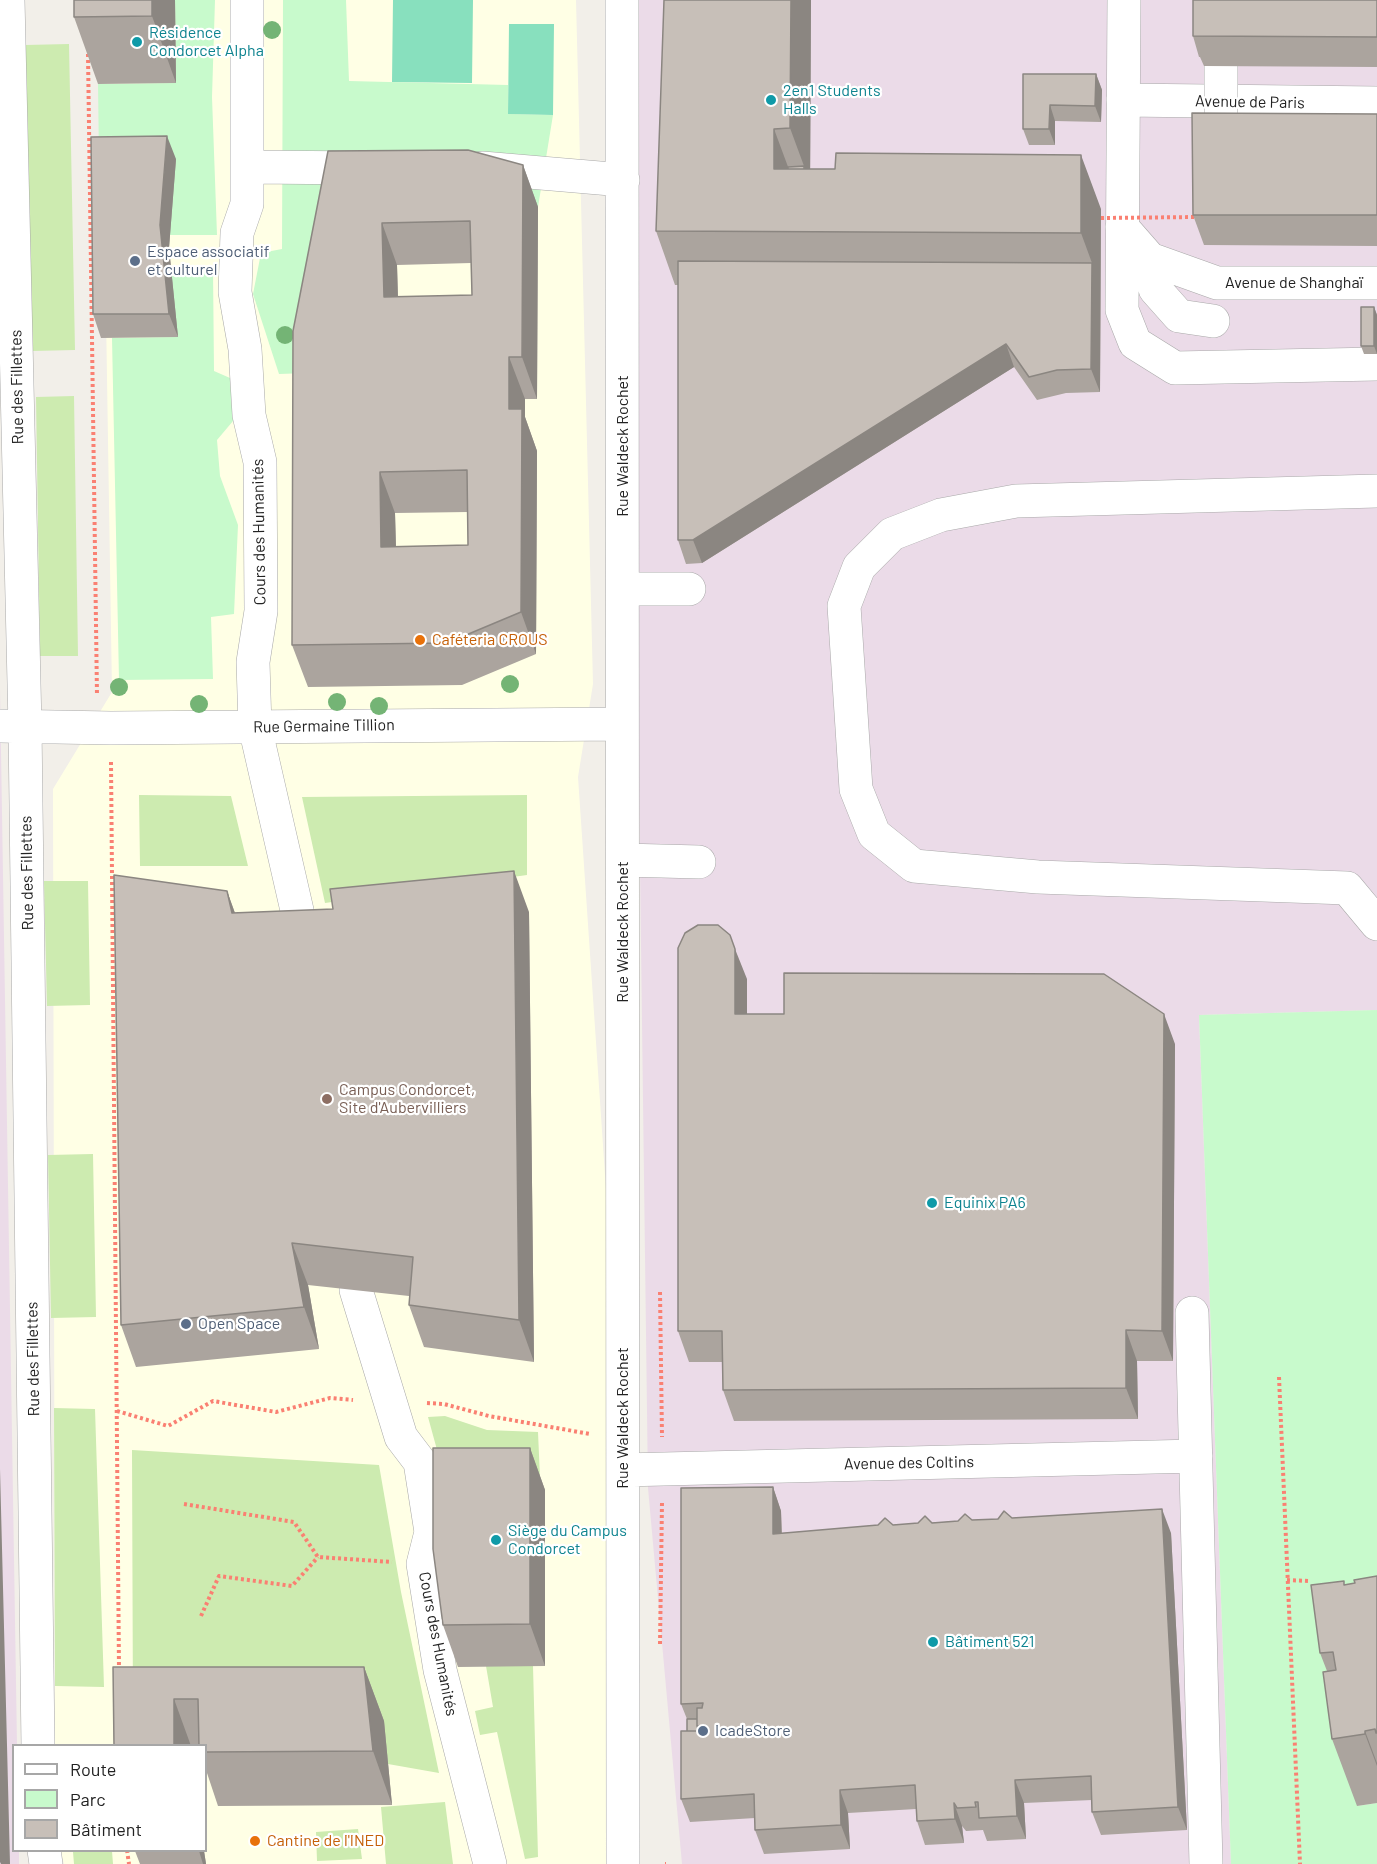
<!DOCTYPE html>
<html>
<head>
<meta charset="utf-8">
<style>
  body { margin:0 }
  #map { position:relative; width:1377px; height:1864px; overflow:hidden; background:#f2efe9; font-family:Barlow,sans-serif }
  canvas { display:block }
  .legend { position:absolute; left:12px; top:1744px; width:195px; height:108px; box-sizing:border-box; background:#fff; border:2px solid #a7a7a7; margin:0; padding:8px 10px; list-style:none; font-size:18px; color:#222 }
  .legend li { display:flex; align-items:center; gap:12px; height:30px }
  .legend b { width:30px; border:2px solid #a7a7a7 }
</style>
</head>
<body>
<div id="map">
<canvas width="1377" height="1864"></canvas>
<ul class="legend">
<li><b style="height:8px;background:#fff"></b>Route</li>
<li><b style="height:16px;background:#c8facc"></b>Parc</li>
<li><b style="height:16px;background:#c7bfb8"></b>Bâtiment</li>
</ul>
</div>
<script>
const context = document.querySelector('canvas').getContext('2d');
context.lineJoin = 'round';
function fill(path, color) { context.fillStyle = color; context.fill(path, 'evenodd'); }
function trace(path, color, width, dash) { context.strokeStyle = color; context.lineWidth = width; context.lineCap = dash ? 'butt' : 'round'; context.setLineDash(dash || []); context.stroke(path); }
function label(font, color, halo, rows, align = 'center') {
  context.font = font + ' Barlow,sans-serif'; context.lineWidth = 4.5; context.setLineDash([]); context.textBaseline = 'middle'; context.strokeStyle = halo; context.fillStyle = color; for (const [text, x, y, turn = 0] of rows) {
    context.save(); context.translate(x, y); context.rotate((+turn || 0) * Math.PI / 180); context.textAlign = isNaN(turn) ? turn : align; if (halo) context.strokeText(text, 0, 0); context.fillText(text, 0, 0); context.restore();
  }
}
fill(new Path2D(`
  M638,0H1377V1010L1199,1015L1231,1864H682L648,1488L636,556Z
  M0,689L17,1745L14,1746V1850L19,1851V1864H0Z`), '#ebdbe8');
fill(new Path2D(`
  M101,0H576L593,684L578,777L623,1440L638,1864H64L60,1851L206,1850V1746L55,1745L53,789L112,692Z`), '#ffffe5');
fill(new Path2D(`
  M69,44L75,350L32,351L25,45Z
  M74,396L78,656H40L36,397Z
  M139,795L231,796L248,866H140Z
  M527,795V875L325,903L302,797Z
  M44,881H88L90,1005L47,1006Z
  M93,1154L96,1317L51,1318L48,1155Z
  M54,1408L95,1409L104,1687L55,1686Z
  M445,1416L487,1430L538,1432L540,1478L445,1479L428,1417Z
  M132,1450L379,1465L401,1592L439,1773L388,1764L383,1721H133Z
  M486,1666H533L538,1857L525,1859L497,1732L480,1735L475,1711L493,1707Z
  M445,1802L453,1864H386L381,1807Z
  M358,1829L362,1859L317,1861L316,1832Z
  M112,1851L113,1864H74L73,1852Z`), '#cdebb0');
fill(new Path2D(`
  M175,0H215L212,97L217,235H170L99,160L98,84L176,83Z
  M283,0H346L349,81L508,85V114L553,115L538,207L483,192L344,193L308,373L279,374L253,294L261,253L282,249Z
  M213,269L214,371L230,378L233,421L217,440L220,476L238,525L234,614L211,617L213,679L119,680L112,338L177,337L171,273Z
  M1377,1010V1651L1357,1806L1377,1803V1864H1231L1199,1015Z`), '#c8facc');
fill(new Path2D(`
  M393,0H473L472,83L392,82Z
  M509,24H554L553,115L508,114Z`), '#88e0be');
const minor = new Path2D(`
  M8,0L25,726L38,1746
  M247,0V204L237,233L235,292L245,349L249,415L260,462L261,611L253,662L255,727L307,954
  M622,0L623,1864
  M1124,0L1122,310L1135,343L1175,368L1377,364
  M1123,100L1377,103
  M249,167L370,168
  M482,168L623,180
  M1122,227L1150,259L1217,283H1377
  M1150,259L1155,289L1179,316L1213,321
  M1377,491L1016,501L941,515L892,534L859,567L844,606L856,789L874,834L914,866L1038,877L1347,888L1377,924
  M623,589H689
  M0,726L111,728L622,724
  M623,860L699,862
  M356,1290L401,1437L420,1462L431,1532L423,1564L440,1670L490,1864
  M1192,1313L1206,1864
  M623,1470L1196,1456
  M44,1850L46,1864`);
trace(minor, '#a9a9a9', 34);
trace(new Path2D(`
  M88,54L97,695
  M111,762L119,1670
  M660,1292L662,1437
  M1279,1377L1300,1864
  M427,1403L444,1404L489,1416L590,1434
  M117,1411L168,1426L213,1401L276,1412L330,1398L353,1400
  M184,1504L294,1522L318,1557L392,1562
  M1287,1580L1309,1581
  M201,1616L219,1576L292,1586L318,1557
  M660,1644L662,1502
  M127,1850L129,1864
  M665,1864H666`), '#fa8072', 4, [3, 3]);
trace(minor, '#fff', 33);
const minorBridge = new Path2D(`
  M1221,158V21`);
trace(minorBridge, '#a9a9a9', 34, []);
trace(new Path2D(`
  M1101,218L1197,217`), '#fa8072', 4, [3, 3]);
trace(minorBridge, '#fff', 33);
context.fillStyle = '#74b475';
for (const [x, y] of [
  [272,30],
  [285,335],
  [510,684],
  [119,687],
  [337,702],
  [199,704],
  [379,706]
]) { context.beginPath(); context.arc(x, y, 9, 0, 2 * Math.PI); context.fill(); }
fill(new Path2D(`
  M74,0H175L176,83L98,84L74,17Z
  M811,0L810,169L1101,209L1100,392L1066,393L1037,400L1014,367L702,563L686,564L678,540V285H675L656,231Z
  M1377,0V67L1204,66L1200,57H1199L1193,36Z
  M1023,74H1096L1102,90L1101,122L1055,121V145H1029L1023,129Z
  M1377,114V246L1204,245L1193,215Z
  M328,151L523,165L538,207L537,399H525V417L537,451L536,654L462,685L308,687L292,645ZM471,263L472,295L398,297L397,265ZM468,512V545L396,547L395,513Z
  M176,159L169,248L178,337L101,338L93,314Z
  M1374,307L1377,315V354H1364L1361,346Z
  M227,891L235,913L529,912L534,1362L424,1347L409,1305V1296L308,1285L319,1349L136,1367L121,1325Z
  M747,979V1014L1175,1044L1173,1361H1137L1138,1419L734,1421L723,1390L722,1362H689L678,1331Z
  M530,1448L545,1490V1666L458,1667L443,1625Z
  M773,1487L781,1511L782,1533L893,1525L1012,1518L1171,1533L1187,1830L1101,1835L1092,1812V1800L1024,1803L1026,1839L987,1841L983,1830L966,1831L962,1826L964,1843L925,1845L917,1821L916,1809L848,1813L850,1849L764,1854L755,1830V1818L690,1822L681,1799L687,1731V1719L681,1704Z
  M1377,1576V1803L1357,1806L1332,1739L1327,1671L1320,1653L1345,1585L1355,1583Z
  M113,1667H364L384,1721L392,1805L218,1806L206,1770V1746H114Z
  M135,1851H204L206,1864H140Z`), '#aba49e');
fill(new Path2D(`
  M152,0H175L176,83L152,16Z
  M789,0H811L810,207L804,166L790,128Z
  M1096,74L1102,90L1101,122L1095,106Z
  M1050,105L1055,121V145L1049,129Z
  M774,129L794,183L774,169Z
  M167,136L176,159L169,248L178,337L169,314L160,225Z
  M1081,155L1101,209L1100,392L1091,369L1092,263L1081,233Z
  M523,165L538,207L537,399L522,357Z
  M382,223L397,265L399,339L384,297Z
  M1374,307L1377,315V354L1374,346Z
  M1006,344L1014,367L702,563L693,540Z
  M509,357L525,399V417L537,451L536,654L521,612L509,409Z
  M380,472L395,513L397,589L381,547Z
  M514,871L529,912L534,1362L519,1320Z
  M227,891L242,933L232,913Z
  M735,949L747,979V1044L735,1014Z
  M1164,1014L1175,1044L1173,1361L1162,1331Z
  M292,1243L308,1285L319,1349L304,1307Z
  M1126,1330L1137,1361L1138,1419L1126,1388Z
  M530,1448L545,1490V1666L530,1624Z
  M0,1469L10,1864H1L0,1862Z
  M773,1487L781,1511L782,1557L773,1534Z
  M1162,1509L1171,1533L1187,1830L1178,1807Z
  M364,1667L384,1721L392,1805L373,1751Z
  M174,1699L191,1746H174Z
  M1365,1731L1377,1763V1766L1365,1734Z
  M1015,1780L1024,1803L1026,1839L1017,1816Z
  M840,1790L848,1813L850,1849L841,1825Z
  M954,1803L962,1826L964,1843L955,1819Z
  M199,1851H204L206,1864H203Z`), '#8b8681');
const building = new Path2D(`
  M74,0H152V16L74,17Z
  M664,0H791L790,128L774,129V169H835L836,153L1081,155V233L656,231Z
  M1193,0H1377V37L1193,36Z
  M1023,74H1096L1095,106L1050,105L1049,129H1023Z
  M1192,113L1377,114V215H1193Z
  M167,136L160,225L169,314H93L91,137Z
  M468,150L523,165L522,357H509V409H522L521,612L447,643L292,645L293,331L328,151ZM470,221L472,295L384,297L382,223ZM467,470L468,545L381,547L380,472Z
  M804,166V169H788V167Z
  M678,261L1092,263L1091,369L1057,370L1029,377L1006,344L693,540H678Z
  M1361,307H1374V346H1361Z
  M514,871L519,1320L409,1305L413,1257L292,1243L304,1307L121,1325L114,875L227,891L232,913L333,909L330,889Z
  M698,925H718L730,935L735,949V1014H784V973L1104,974L1164,1014L1162,1331L1126,1330V1388L723,1390L722,1331H678V948L685,933Z
  M433,1448H530V1624L443,1625L433,1549Z
  M773,1487V1534L878,1525L885,1518L893,1525L918,1523L925,1516L932,1523L958,1521L965,1514L972,1520L998,1519L1004,1511L1012,1518L1162,1509L1178,1807L1092,1812L1091,1776L1015,1780L1017,1816L979,1818L978,1802H975L976,1807L957,1808L954,1803L955,1819L917,1821L915,1785L840,1790L841,1825L755,1830L754,1794L681,1799V1731H703V1726H697V1708H702L703,1703L681,1704V1488Z
  M1377,1576V1733H1376L1375,1729L1365,1731V1734L1332,1739L1323,1672L1336,1670L1333,1652L1320,1653L1311,1585L1344,1581V1585L1355,1583L1354,1580Z
  M113,1667H364L373,1751L206,1752V1746H199L198,1699H174V1746H114Z
  M687,1719H697V1726L699,1731H687Z`);
fill(building, '#c7bfb8');
trace(building, '#8b8681', 1.5);
for (const [x, y, r, color] of [
  [137,42,6,"#0f9aa8"],
  [771,100,6,"#0f9aa8"],
  [135,261,6,"#5c6f8a"],
  [420,640,6,"#e8710a"],
  [327,1099,6,"#8d6e63"],
  [932,1203,6,"#0f9aa8"],
  [186,1324,6,"#5c6f8a"],
  [496,1540,6,"#0f9aa8"],
  [933,1642,6,"#0f9aa8"],
  [703,1731,6,"#5c6f8a"],
  [255,1841,6,"#e8710a"]
]) { const dot = new Path2D(); dot.arc(x, y, r, 0, 2 * Math.PI); context.fillStyle = color; context.fill(dot); trace(dot, '#fff', 2); }
label('16px', '#0d838f', '#fff', [
  ["Résidence",149,33],
  ["Condorcet Alpha",149,51],
  ["2en1 Students",783,91],
  ["Halls",783,109],
  ["Equinix PA6",944,1203],
  ["Siège du Campus",508,1531],
  ["Condorcet",508,1549],
  ["Bâtiment 521",945,1642]
], 'left');
label('16px', '#222', '#fff', [
  ["Avenue de Paris",1250,102,1],
  ["Avenue de Shanghaï",1294,283],
  ["Rue des Fillettes",17,387,-91],
  ["Rue Waldeck Rochet",623,446,-90],
  ["Cours des Humanités",259,532,-91],
  ["Rue Germaine Tillion",324,726,-1],
  ["Rue des Fillettes",27,873,-91],
  ["Rue Waldeck Rochet",623,932,-90],
  ["Rue des Fillettes",33,1359,-91],
  ["Rue Waldeck Rochet",623,1418,-90],
  ["Avenue des Coltins",909,1463,-1],
  ["Cours des Humanités",438,1644,79]
]);
label('16px', '#4e5e75', '#fff', [
  ["Espace associatif",147,252],
  ["et culturel",147,270],
  ["Open Space",198,1324],
  ["IcadeStore",715,1731]
], 'left');
label('16px', '#c56008', '#fff', [
  ["Caféteria CROUS",432,640],
  ["Cantine de l'INED",267,1841]
], 'left');
label('16px', '#785e54', '#fff', [
  ["Campus Condorcet,",339,1090],
  ["Site d'Aubervilliers",339,1108]
], 'left');
</script>
</body>
</html>
